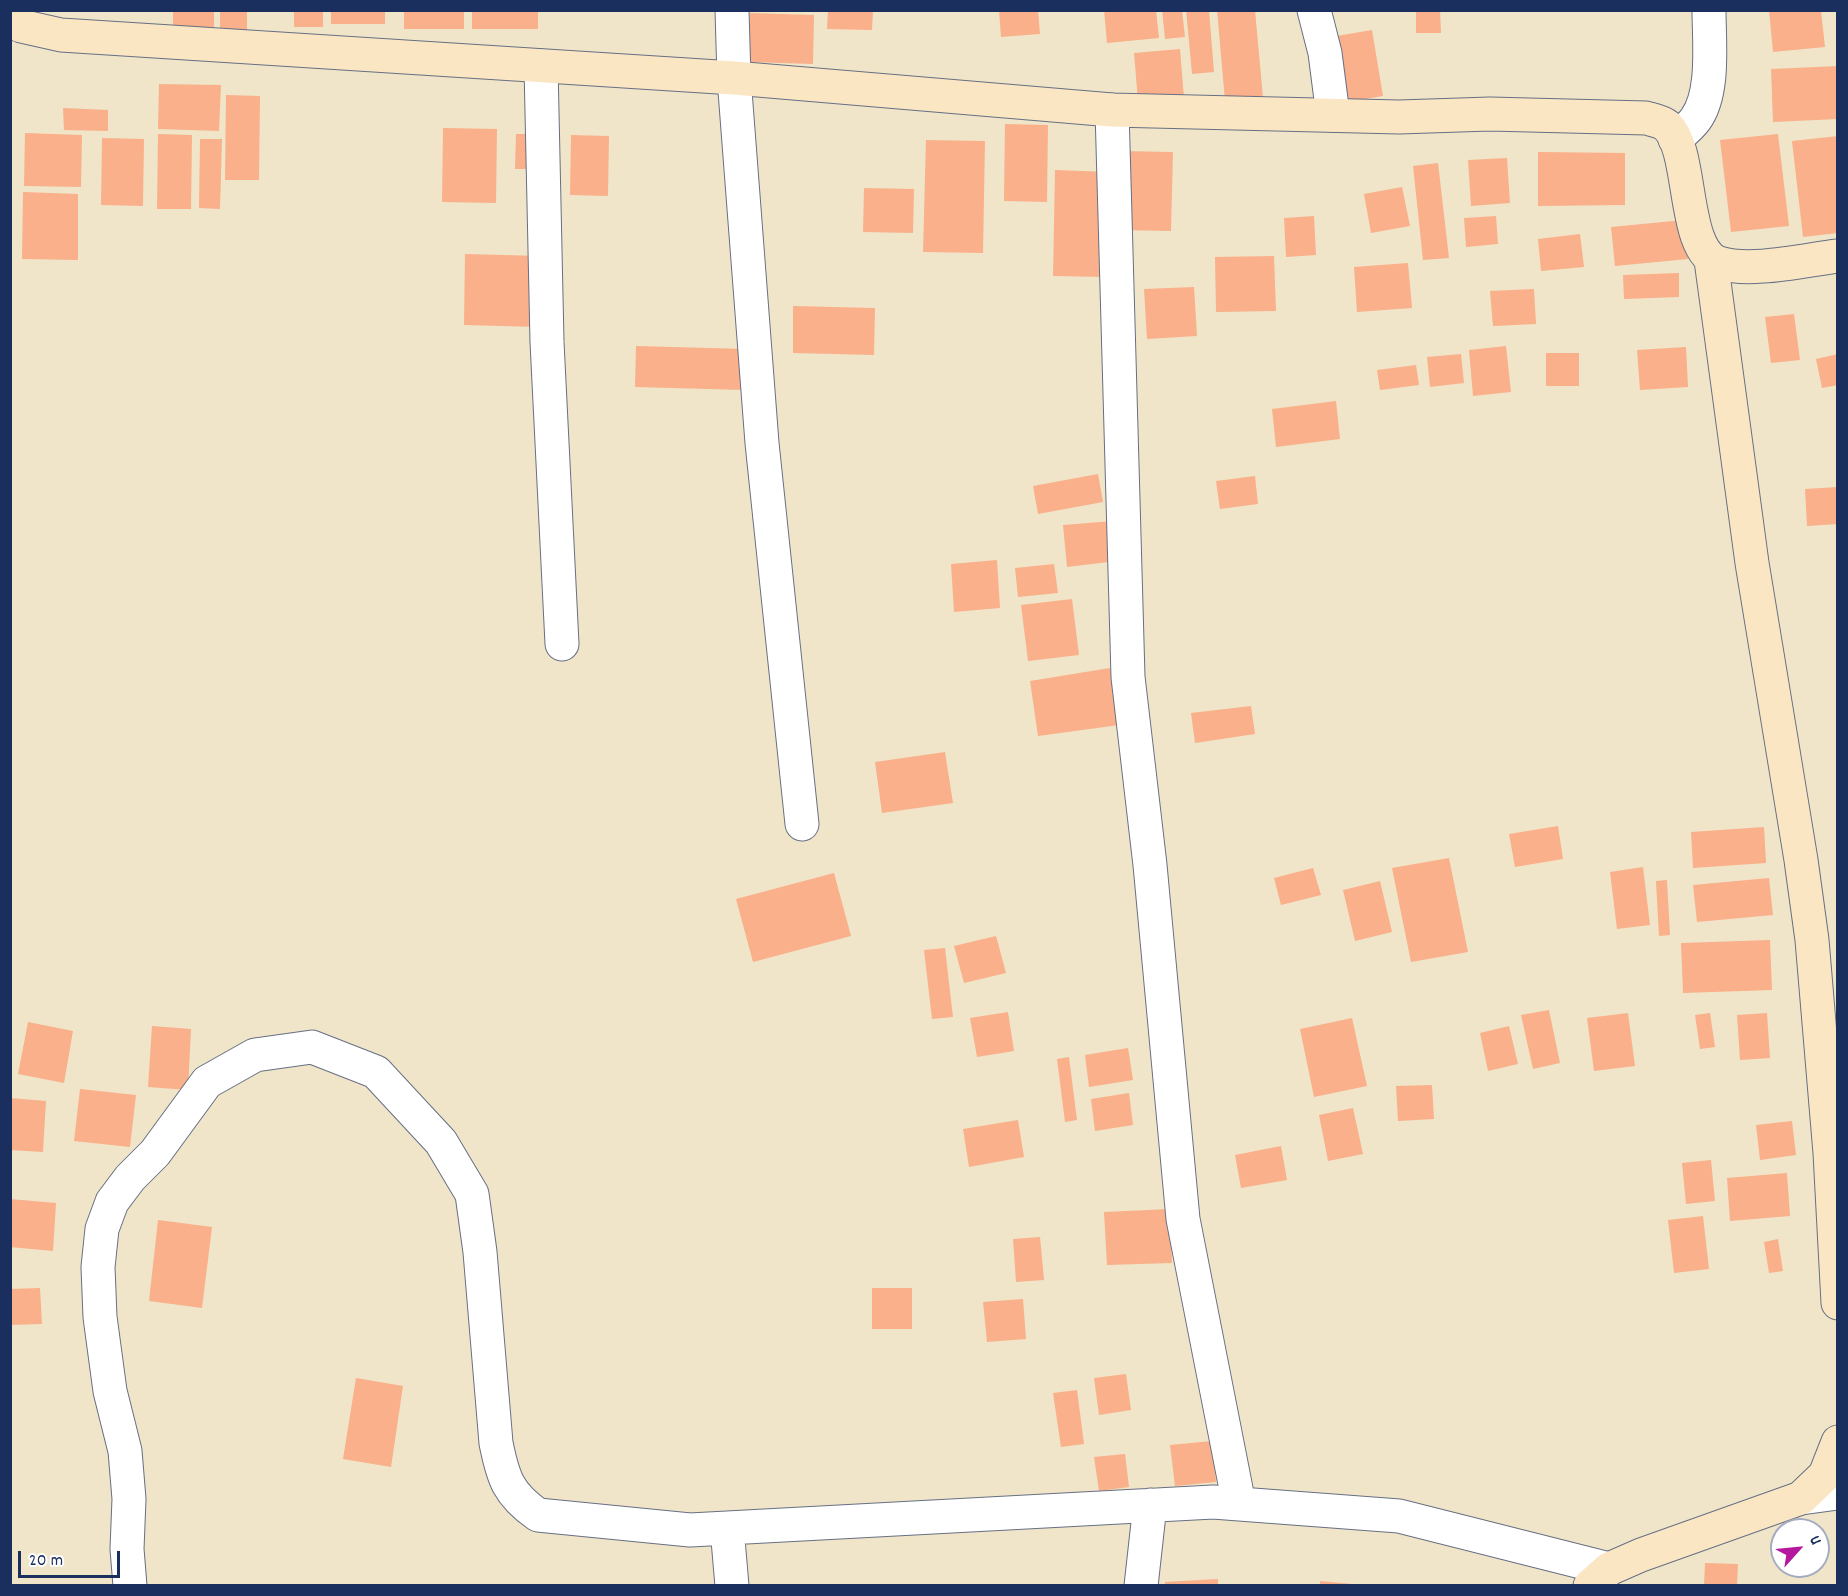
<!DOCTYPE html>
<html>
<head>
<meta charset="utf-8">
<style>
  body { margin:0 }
  #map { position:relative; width:1848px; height:1596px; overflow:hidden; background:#f0e5c8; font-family:Dekko,sans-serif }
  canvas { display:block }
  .frame { position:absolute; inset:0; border:12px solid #1b2f5e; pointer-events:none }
  .north { position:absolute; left:1770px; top:1518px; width:60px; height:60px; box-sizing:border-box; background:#fff; border:2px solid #a4acbf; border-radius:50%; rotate:63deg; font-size:16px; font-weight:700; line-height:24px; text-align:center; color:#1b2f5e }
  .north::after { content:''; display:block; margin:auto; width:21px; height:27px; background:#b5179e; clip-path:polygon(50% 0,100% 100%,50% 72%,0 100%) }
  .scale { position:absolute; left:18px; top:1551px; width:102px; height:27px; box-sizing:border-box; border:3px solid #1b2f5e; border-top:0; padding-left:8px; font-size:18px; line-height:21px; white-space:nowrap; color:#1b2f5e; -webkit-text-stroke:4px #fff; paint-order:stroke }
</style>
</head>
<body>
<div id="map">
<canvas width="1848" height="1596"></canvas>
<div class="frame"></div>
<div class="north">U</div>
<div class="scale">20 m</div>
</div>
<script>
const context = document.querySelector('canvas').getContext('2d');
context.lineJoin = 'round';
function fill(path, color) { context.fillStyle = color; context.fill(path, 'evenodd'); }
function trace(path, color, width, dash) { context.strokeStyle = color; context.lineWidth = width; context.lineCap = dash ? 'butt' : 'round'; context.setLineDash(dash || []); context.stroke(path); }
fill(new Path2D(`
  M173,10H214V36H173Z
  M220,10H247V40L220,39Z
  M294,10H323V27H294Z
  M331,10H385V24H331Z
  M404,10H464V29H404Z
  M472,10H538V29H472Z
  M828,10H873L872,30L827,29Z
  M999,10H1038L1040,34L1001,37Z
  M1104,10H1156L1159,38L1107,43Z
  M1162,10H1182L1185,37L1165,39Z
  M1186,10H1209L1214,72L1192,74Z
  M1217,10H1255L1264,109L1226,112Z
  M1416,10H1440L1441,33H1416Z
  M1769,10H1821L1825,47L1773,52Z
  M750,13L814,15L813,64L749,62Z
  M1372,30L1383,96L1341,103L1331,37Z
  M1180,49L1184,98L1138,101L1134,53Z
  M1838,66V119L1773,122L1771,69Z
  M159,84L221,85L219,131L158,129Z
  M226,95L260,96L259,180H225Z
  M63,108L108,110V131L64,130Z
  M1005,124L1048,125L1047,202L1004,201Z
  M443,128L497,129L496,203L442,202Z
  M25,133L82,135L81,187L24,186Z
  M158,134L192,135L191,209H157Z
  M516,134H538L537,169H515Z
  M1778,134L1789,226L1731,232L1720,140Z
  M571,135L609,136L608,196L570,195Z
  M1838,136V233L1803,237L1792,141Z
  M102,138L144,139L143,206L101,205Z
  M200,139H222L220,209L199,208Z
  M926,140L985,141L983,253L923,252Z
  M1122,151L1173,152L1171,231L1121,230Z
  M1538,152L1625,153V205L1538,206Z
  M1507,158L1510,203L1471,206L1468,160Z
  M1438,163L1449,258L1423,260L1413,166Z
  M1055,170L1108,172L1106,277L1053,276Z
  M1402,187L1410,226L1371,233L1364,194Z
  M864,188L914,189L913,233L863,232Z
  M23,192L78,194V260L22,259Z
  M1314,216L1316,255L1286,257L1284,218Z
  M1496,216L1498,244L1466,247L1464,218Z
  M1684,220L1688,259L1615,266L1611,227Z
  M1580,234L1584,267L1541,271L1538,239Z
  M465,254L541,256L540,327L464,325Z
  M1274,256L1276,311L1216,312L1215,257Z
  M1408,263L1412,308L1357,312L1354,267Z
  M1679,273V297L1624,299L1623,275Z
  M1194,287L1197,336L1147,339L1144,289Z
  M1534,289L1536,324L1493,326L1490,291Z
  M793,306L875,308L874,355L793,353Z
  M1794,314L1800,360L1771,363L1765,317Z
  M636,346L746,349L745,390L635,387Z
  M1506,346L1511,392L1473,396L1469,350Z
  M1686,347L1688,387L1640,390L1637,350Z
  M1546,353H1579V386H1546Z
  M1461,354L1464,383L1430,387L1427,357Z
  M1838,354V385L1822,388L1816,359Z
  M1416,365L1419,385L1380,390L1377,370Z
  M1336,401L1340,439L1276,447L1272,409Z
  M1098,474L1103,502L1038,514L1033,486Z
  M1255,476L1258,504L1220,509L1216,481Z
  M1838,487V524L1807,526L1805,489Z
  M1113,521L1117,561L1067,567L1063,525Z
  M997,560L1000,608L954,612L951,564Z
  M1054,564L1058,593L1018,597L1015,568Z
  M1072,599L1079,655L1028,661L1021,605Z
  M1110,668L1119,725L1038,736L1030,681Z
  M1251,706L1255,734L1195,743L1191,713Z
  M945,752L953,803L882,813L875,762Z
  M1558,826L1563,859L1515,867L1509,834Z
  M1764,827L1766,863L1693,868L1691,832Z
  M1449,858L1468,952L1411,962L1392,868Z
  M1643,867L1650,925L1617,929L1610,872Z
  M1313,868L1321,895L1281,905L1274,878Z
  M834,873L851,936L753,962L736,899Z
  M1769,878L1773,915L1697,922L1693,885Z
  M1667,880L1670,935L1659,936L1656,881Z
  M1380,881L1392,932L1355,941L1343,890Z
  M996,936L1006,973L964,983L954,946Z
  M1770,940L1772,990L1683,993L1681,943Z
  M945,948L953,1017L932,1019L924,950Z
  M1549,1010L1560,1063L1533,1069L1521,1015Z
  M1008,1012L1014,1051L977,1057L970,1018Z
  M1628,1013L1635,1066L1594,1071L1587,1018Z
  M1710,1013L1715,1047L1700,1049L1695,1015Z
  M1767,1013L1770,1058L1740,1060L1737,1015Z
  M1352,1018L1367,1086L1314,1097L1300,1029Z
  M28,1022L73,1031L64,1083L18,1074Z
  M152,1026L191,1029L188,1090L148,1087Z
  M1509,1026L1518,1064L1488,1071L1480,1033Z
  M1128,1048L1133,1080L1089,1087L1085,1055Z
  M1069,1057L1077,1120L1065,1122L1057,1059Z
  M1432,1085L1434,1119L1398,1121L1396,1086Z
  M80,1089L136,1095L130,1147L74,1141Z
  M1129,1093L1133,1125L1095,1131L1091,1099Z
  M10,1098L46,1101L43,1152L10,1150Z
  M1353,1108L1363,1154L1328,1161L1319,1115Z
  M1018,1120L1024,1157L969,1167L963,1129Z
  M1792,1121L1796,1155L1760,1160L1756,1125Z
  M1281,1146L1287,1180L1241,1188L1235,1155Z
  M1711,1160L1715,1201L1686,1204L1682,1163Z
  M1787,1173L1790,1216L1730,1221L1727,1178Z
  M10,1199L56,1203L53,1251L10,1247Z
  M1170,1209L1172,1263L1107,1265L1104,1212Z
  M1703,1216L1709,1269L1674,1273L1668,1220Z
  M158,1220L212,1227L202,1308L149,1301Z
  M1040,1237L1044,1280L1016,1282L1013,1239Z
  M1778,1239L1783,1271L1769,1273L1764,1242Z
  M40,1288L42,1324L10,1325V1289Z
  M872,1288H912V1329H872Z
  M1023,1299L1026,1339L987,1342L983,1302Z
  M1126,1374L1131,1410L1099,1415L1094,1378Z
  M356,1378L403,1386L391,1467L343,1459Z
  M1077,1390L1084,1444L1061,1447L1053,1393Z
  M1212,1441L1216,1482L1175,1486L1170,1445Z
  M1125,1454L1129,1487L1099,1491L1094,1457Z
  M1705,1563L1738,1564L1737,1586H1704Z
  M1218,1579V1586H1165V1582Z
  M1320,1581L1352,1584V1586H1320Z`), '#f9b08b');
const street = new Path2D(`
  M732,10L734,78L762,443L802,824
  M1314,10L1325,53L1333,115
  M541,66L547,342L562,644
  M1112,110L1128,677L1150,865L1183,1219L1239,1504
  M1675,139C1682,133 1690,127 1695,120C1715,94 1709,42 1709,10
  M1801,1498L1838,1493
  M727,1528L732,1586
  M130,1586L127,1549L129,1499L125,1451L110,1391L100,1317L98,1267L102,1229L112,1202L130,1178L155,1153L207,1082L255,1055L312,1047L376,1072L441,1142L472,1194L480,1252L496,1443C503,1478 508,1494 538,1515L690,1530L1213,1502L1399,1516L1609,1569
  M1141,1586L1150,1505`);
const secondary = new Path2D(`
  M10,15L21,26L61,35L734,78L1112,110L1399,117L1490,114L1646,118C1653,120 1661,121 1667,126C1694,152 1681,250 1719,263C1751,273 1804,260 1838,256
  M1711,260L1752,563L1801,860L1812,940L1830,1153L1838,1303
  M1590,1586L1609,1569L1641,1555L1801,1498L1825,1475L1838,1442`);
trace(street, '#666f83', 35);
trace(secondary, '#666f83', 35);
trace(street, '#fff', 33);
trace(secondary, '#fbe6c4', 33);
</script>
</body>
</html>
